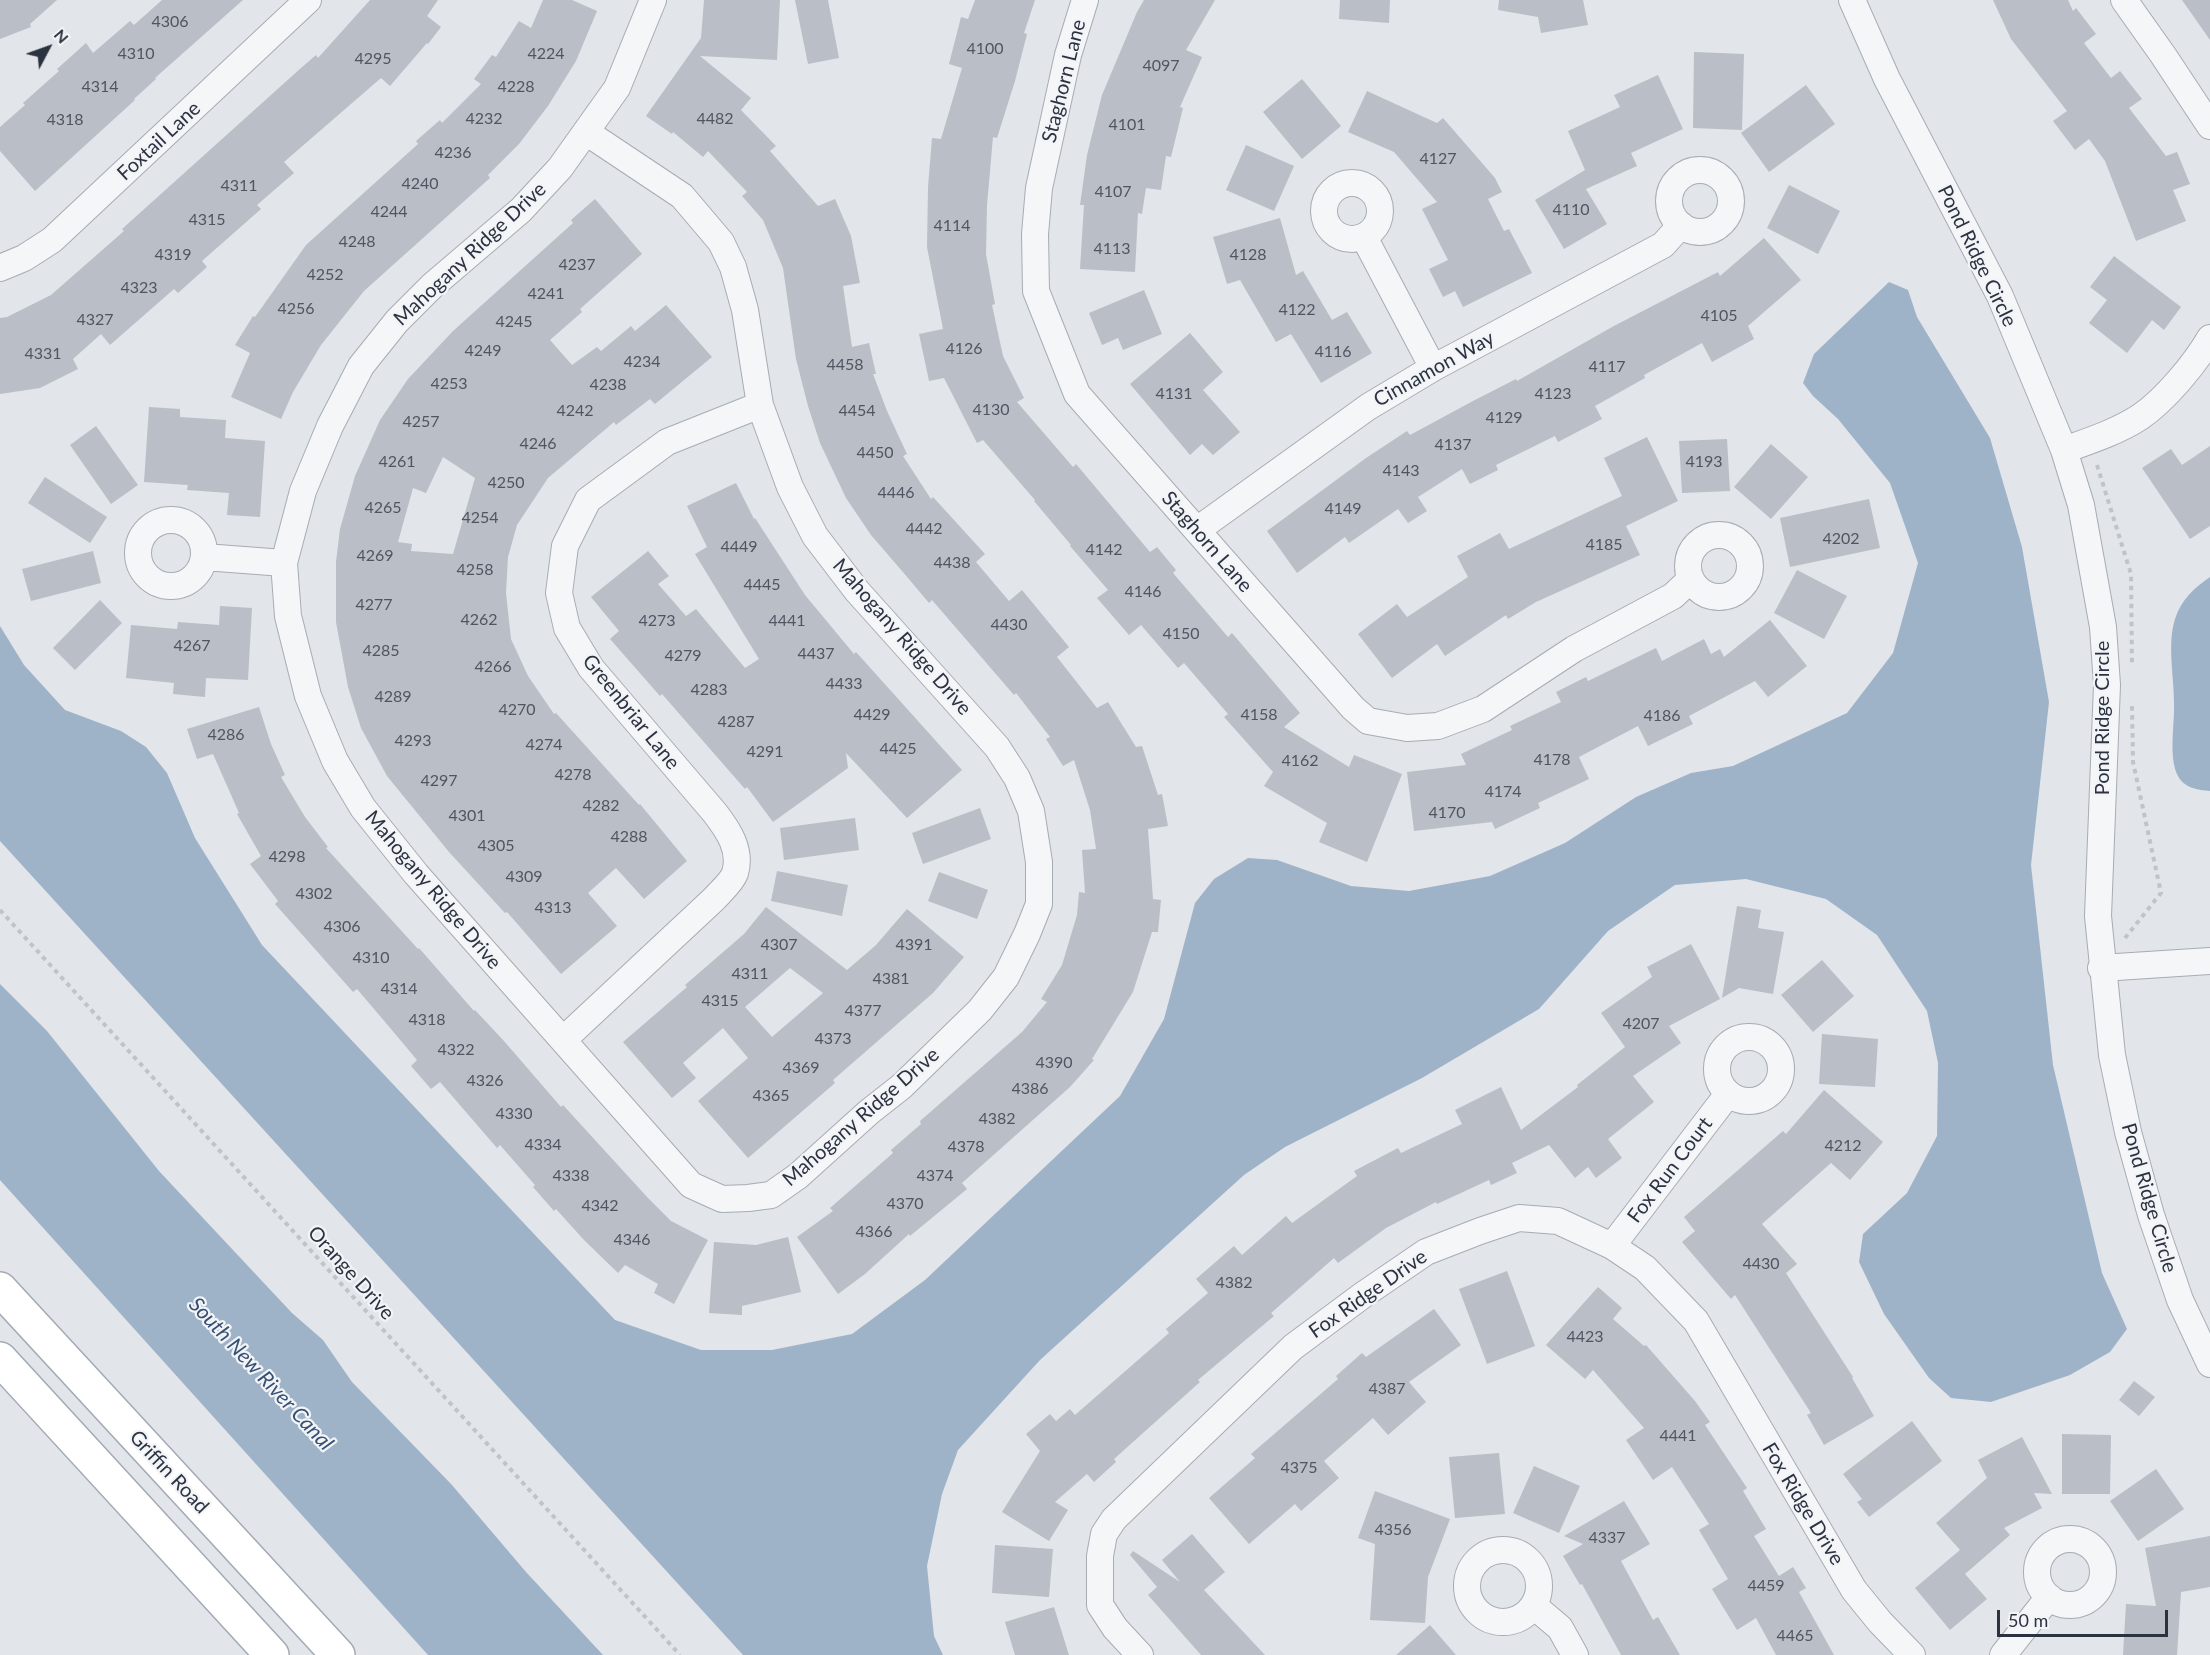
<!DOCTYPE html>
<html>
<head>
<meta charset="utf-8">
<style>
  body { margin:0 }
  #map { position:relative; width:2210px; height:1655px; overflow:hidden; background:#e2e5ea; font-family:Lato,sans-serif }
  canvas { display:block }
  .north { position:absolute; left:18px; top:18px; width:60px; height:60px; -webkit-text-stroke:4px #f2f4f7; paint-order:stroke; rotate:49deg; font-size:16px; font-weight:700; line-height:24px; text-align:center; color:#2b3341 }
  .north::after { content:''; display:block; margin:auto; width:21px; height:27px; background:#2b3341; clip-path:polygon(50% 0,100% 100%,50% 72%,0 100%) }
  .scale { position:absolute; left:1997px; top:1610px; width:171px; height:27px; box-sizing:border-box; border:3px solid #2b3341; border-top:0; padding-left:8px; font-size:18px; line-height:21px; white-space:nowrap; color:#2b3341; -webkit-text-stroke:4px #f2f4f7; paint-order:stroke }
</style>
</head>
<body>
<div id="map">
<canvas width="2210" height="1655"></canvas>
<div class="north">N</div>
<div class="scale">50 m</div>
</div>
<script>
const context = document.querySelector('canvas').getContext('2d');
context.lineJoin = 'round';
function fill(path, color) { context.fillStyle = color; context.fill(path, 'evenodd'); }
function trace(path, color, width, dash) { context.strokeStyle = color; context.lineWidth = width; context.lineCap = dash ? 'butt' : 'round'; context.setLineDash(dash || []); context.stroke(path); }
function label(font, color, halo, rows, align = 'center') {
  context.font = font + ' Lato,sans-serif'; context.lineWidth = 4.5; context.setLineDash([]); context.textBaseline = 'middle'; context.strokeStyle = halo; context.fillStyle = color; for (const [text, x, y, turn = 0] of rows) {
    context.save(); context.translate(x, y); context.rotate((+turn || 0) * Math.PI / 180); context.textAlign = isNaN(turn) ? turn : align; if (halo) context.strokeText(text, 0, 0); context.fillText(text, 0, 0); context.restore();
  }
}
fill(new Path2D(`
  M1889,282L1908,290L1917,317L1990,438L2022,547L2049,702L2031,865L2053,1065L2102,1273L2127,1329L2110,1352L2070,1375L1991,1402L1951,1398L1929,1378L1884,1314L1859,1262L1863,1234L1907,1193L1937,1136L1938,1063L1927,1011L1877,935L1826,899L1746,879L1675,885L1608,931L1539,1009L1422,1078L1285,1147L1244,1175L1040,1360L958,1450L942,1494L927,1566L934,1636L943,1655H743L0,841V626L24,665L65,710L121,731L146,747L167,773L195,838L262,945L615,1320L701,1350H772L852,1334L925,1280L1120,1096L1164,1019L1195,903L1214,879L1248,858L1277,860L1351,886L1409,891L1490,876L1565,843L1636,797L1691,773L1733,766L1847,713L1893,653L1918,563L1890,483L1838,419L1813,396L1803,383L1814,354Z
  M2210,577V791C2198,790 2184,788 2178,776C2168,757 2175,724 2174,702C2174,675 2167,645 2175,619C2181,600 2194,588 2210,577Z
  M0,984L47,1031L159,1171L292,1313L323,1340L352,1382L452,1485L526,1572L603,1655H428L0,1180Z`), '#9fb3c8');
fill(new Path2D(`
  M0,0H57L30,24L31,27L0,39Z
  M162,0H243L155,78L156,79L134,99L135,100L35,191L0,151V127L25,105L23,103L59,71L57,69L86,43L93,53L130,21L134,25Z
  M370,0H438L427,16L441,27L428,44L427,43L390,86L381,78L284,162L294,173L257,205L261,209L202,261L207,267L178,293L174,289L110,345L101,334L73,359L78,369L40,388L0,394V318L7,317L51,295L124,231L122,229L301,68L316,55L318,58Z
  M543,0H572L597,11L576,61L548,106L519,144L488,175L490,178L364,291L321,345L293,392L281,419L231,397L250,353L235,345L253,316L255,317L306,245L418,144L416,141L440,120L442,123L481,84L474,79L492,55L496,57L519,21L531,28Z
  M704,0H780L777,60L700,56L751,98L741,110L776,146L770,151L818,206L835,199L851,236L860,283L843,286L852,347L869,343L876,374H873L887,411L907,454L903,456L931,499L933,497L985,554L976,562L1009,601L1022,590L1069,647L1057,657L1097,708L1108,702L1136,747L1142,746L1158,795L1162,794L1168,826L1148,829L1153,899L1161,900L1158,932H1152L1133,992L1092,1059L1094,1060L1070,1087L962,1183L967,1189L910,1236L909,1234L865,1274L838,1294L797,1237L833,1211L830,1208L893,1153L891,1150L921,1124L920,1121L1022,1032L1047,1002L1041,999L1062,965L1077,915L1079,892L1085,893L1082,850L1096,849L1090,810L1074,760L1063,766L1046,739L1050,737L1016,693L1014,695L932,600L929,603L908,578L871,535L846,498L820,443L808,406L796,359L783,268L763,220L742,196L747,192L708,151L703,157L673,132L672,134L646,116L701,38Z
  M795,0H828L839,58L808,64Z
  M975,0H1035L1024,33L1027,34L1015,81L997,138L993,137L987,205L986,254L995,304L992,305L1003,356L1024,398L1017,402L1073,467L1076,464L1150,552L1157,547L1176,570L1173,573L1228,637L1232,633L1300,713L1284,727L1349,767L1354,755L1402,774L1367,862L1319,842L1327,823L1264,786L1273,772L1224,717L1228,714L1184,663L1178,668L1141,625L1129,635L1097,598L1108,590L1070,546L1071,545L1034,501L1035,500L983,440L977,443L944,378L929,381L919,334L943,329L927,247L928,187L932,138L941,139L962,68L949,64L961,17L968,19Z
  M1144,0H1215L1186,50L1202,57L1180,107L1183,108L1171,157L1166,156L1161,190L1146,188L1142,214L1138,213L1135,272L1080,269L1084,205H1080L1087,155L1102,95L1137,12Z
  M1340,0H1390L1389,23L1339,19Z
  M1499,0H1583L1588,25L1541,33L1538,17L1498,10Z
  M1993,0H2068L2073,11L2076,8L2096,34L2084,43L2111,78L2120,71L2142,99L2129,108L2166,156L2177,152L2190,184L2173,190L2186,221L2136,241L2105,161L2089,139L2075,150L2053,121L2067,111L2011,39Z
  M2182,0H2210V40Z
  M1694,52L1744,54L1742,130L1693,128Z
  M1658,75L1683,129L1631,153L1637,166L1586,189L1607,224L1564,249L1535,200L1585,170L1568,131L1620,107L1614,95Z
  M1302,79L1341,126L1302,159L1263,112Z
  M1806,85L1835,124L1769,172L1741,133Z
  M1367,91L1437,123L1443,118L1495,178L1502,192L1488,199L1504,231L1509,229L1532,273L1463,307L1455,291L1443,297L1429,269L1448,260L1422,209L1437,202L1394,152L1348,132Z
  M1246,145L1294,166L1274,211L1226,190Z
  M1789,185L1840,211L1818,254L1767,228Z
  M595,199L642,254L580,309L582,312L550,340L572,365L597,347L601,351L631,326L635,331L666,305L712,357L655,404L650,399L616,425L614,422L548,478L517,525L508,557L506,593L511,639L528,676L554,714L556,713L639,805L640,804L687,861L644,899L616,868L588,893L617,926L561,974L507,912L505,913L449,852L387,776L361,728L348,687L336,622V562L340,529L355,476L380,420L408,379L453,331L573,223L571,220ZM443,457L475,478L453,554L411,551L412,544L398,542L413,488L426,493Z
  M1280,218L1296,275L1303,271L1332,320L1347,312L1372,353L1321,383L1291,334L1276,342L1240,280L1227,284L1213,237Z
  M1764,238L1801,280L1748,326L1754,339L1712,362L1702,343L1644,375L1645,378L1595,406L1602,419L1558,442L1555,436L1496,465L1498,470L1470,484L1462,469L1418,497L1427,511L1408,523L1398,509L1349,543L1345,537L1297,573L1267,531L1366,458L1407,431L1410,435L1473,401L1516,379L1517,381L1612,327L1718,272L1720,276Z
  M2114,256L2181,307L2164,330L2152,320L2127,353L2089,323L2107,300L2090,287Z
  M1144,290L1162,334L1123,350L1118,338L1102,345L1089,313Z
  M1190,333L1223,372L1203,390L1240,432L1213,455L1202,444L1190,455L1130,384Z
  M149,407L180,409V417L226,420L225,438L265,441L260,517L227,515L229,493L187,490L188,485L144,482Z
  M96,426L138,485L111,504L70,445Z
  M1647,437L1678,501L1626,526L1640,555L1536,602L1508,619L1506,615L1445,656L1437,644L1392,678L1358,634L1397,604L1407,617L1468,577L1457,556L1500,533L1509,549L1622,496L1604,458Z
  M1727,439L1730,491L1682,493L1679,441Z
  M1771,444L1808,477L1771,519L1734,487Z
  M2210,446V526L2190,539L2142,468L2171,449L2182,465Z
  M45,477L107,517L90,543L28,503Z
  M736,483L754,519L755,518L805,595L854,654L856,652L962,770L907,818L846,753L848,768L773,822L747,787L745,789L662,694L660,696L610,639L619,631L591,597L648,551L669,576L658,584L686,616L696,609L745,668L759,659L695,554L707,547L687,506Z
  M1869,499L1880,548L1790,567L1780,518Z
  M93,551L101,583L31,601L22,569Z
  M1797,570L1847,596L1824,639L1774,613Z
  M100,600L122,623L75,670L53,648Z
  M220,606L252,608L248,680L206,678L205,697L173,694L174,683L126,678L131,625L177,629L178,622L219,625Z
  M1770,620L1807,666L1768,697L1755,681L1689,716L1693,724L1648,746L1638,726L1579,757L1589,779L1538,803L1540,808L1495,829L1492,822L1414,831L1407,772L1466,765L1461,754L1512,730L1510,726L1561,702L1556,692L1586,677L1588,681L1656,648L1662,661L1704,639L1711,654L1720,649L1724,657Z
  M259,707L271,744L285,775L281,777L305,817L328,847L326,848L418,949L419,948L474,1011L475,1010L504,1041L561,1107L563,1105L648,1198L671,1221L708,1240L674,1304L654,1293L658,1284L625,1265L618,1273L584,1240L556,1209L554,1211L533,1187L535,1185L500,1145L497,1148L440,1082L431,1089L411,1066L417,1060L391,1029L357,989L353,992L275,904L278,901L250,864L261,856L237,814L239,813L213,754L197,759L187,729Z
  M980,808L991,839L923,864L912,833Z
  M855,818L859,850L784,860L780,828Z
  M777,871L848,885L842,916L771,901Z
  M939,872L988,890L977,919L928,901Z
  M1737,906L1761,910L1758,928L1784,932L1773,994L1739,988L1722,998Z
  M766,907L847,970L876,945L907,909L964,957L933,993L833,1080L835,1083L748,1158L698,1101L748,1058L723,1028L683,1063L696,1078L672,1098L623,1042L687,987L685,985L744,934ZM790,968L823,993L772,1037L745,1007Z
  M1691,944L1720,999L1669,1026L1681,1043L1633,1076L1654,1102L1608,1139L1622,1158L1596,1178L1588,1167L1575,1178L1549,1145L1512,1163L1517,1173L1491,1185L1489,1180L1437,1204L1436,1202L1386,1228L1338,1263L1334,1258L1271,1313L1274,1316L1198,1380L1200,1382L1114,1459L1116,1462L1094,1482L1087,1474L1055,1502L1068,1510L1049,1541L1002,1512L1040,1451L1026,1434L1050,1414L1056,1421L1070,1409L1075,1415L1169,1333L1166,1329L1208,1293L1196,1279L1234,1246L1242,1255L1286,1216L1292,1223L1357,1176L1354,1171L1398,1148L1401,1153L1462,1124L1455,1110L1501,1087L1521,1130L1578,1087L1577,1085L1625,1047L1601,1013L1652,977L1647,967Z
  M1822,960L1854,996L1813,1032L1781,995Z
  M1822,1034L1878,1039L1875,1087L1819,1084Z
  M1824,1090L1883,1142L1850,1180L1831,1163L1762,1224L1797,1264L1786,1273L1853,1377L1852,1378L1874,1416L1824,1445L1807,1415L1811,1413L1735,1295L1731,1299L1682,1242L1695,1231L1684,1217L1783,1131L1786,1134Z
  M788,1237L801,1292L742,1306V1315L709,1313L714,1242L756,1245Z
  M1507,1271L1535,1346L1487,1364L1459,1289Z
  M1598,1287L1622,1308L1613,1319L1644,1346L1646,1345L1695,1401L1710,1422L1705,1425L1747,1488L1743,1491L1766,1529L1754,1536L1779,1576L1793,1567L1806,1588L1799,1592L1834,1655H1776L1756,1618L1737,1630L1712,1589L1728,1579L1699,1530L1709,1524L1672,1467L1653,1480L1626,1440L1644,1428L1593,1370L1585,1379L1546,1345Z
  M1434,1309L1461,1345L1409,1382L1426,1402L1388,1435L1373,1418L1324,1461L1339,1478L1301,1511L1295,1504L1249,1544L1209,1498L1255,1458L1251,1454L1338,1379L1336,1376L1362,1353L1366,1357Z
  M2134,1381L2155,1397L2139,1416L2119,1400Z
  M1912,1421L1942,1461L1869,1517L1857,1502L1862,1499L1843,1474Z
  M2062,1434L2111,1435L2110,1494H2062Z
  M2022,1437L2052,1494L2034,1493L2042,1508L2004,1528L2010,1535L1965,1574L1987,1599L1950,1630L1915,1588L1960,1550L1936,1523L1987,1478L1978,1460Z
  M1499,1453L1505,1514L1455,1518L1449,1457Z
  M1534,1466L1580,1486L1559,1533L1513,1513Z
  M2156,1469L2184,1509L2138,1541L2110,1501Z
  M1375,1491L1450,1519L1428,1577L1425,1623L1370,1620L1375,1544L1358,1538Z
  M1624,1501L1650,1544L1621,1561L1653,1620L1658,1617L1680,1655H1621L1582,1584L1580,1585L1563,1556L1583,1544L1564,1536Z
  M1192,1534L1225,1572L1204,1590L1265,1655H1201L1148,1595L1157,1587L1130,1555L1133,1551L1180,1582L1162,1560Z
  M2210,1536V1587L2181,1592L2177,1655H2123L2126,1604L2156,1606L2145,1548Z
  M995,1545L1053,1549L1049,1597L992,1593Z
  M1054,1607L1069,1655H1015L1005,1622Z
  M1430,1625L1456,1655H1396Z`), '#babec7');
const minor = new Path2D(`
  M1085,0L1068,55L1039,188L1035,234L1036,291L1077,394L1353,708L1368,721L1407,728L1438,726L1483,709L1574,649L1673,596L1691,579
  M1852,0L1887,79L2000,296L2064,450L2081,505L2103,627L2107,685L2098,916L2112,1055L2128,1132L2151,1215L2180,1300L2210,1364
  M2124,0L2163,55L2210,126
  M586,132L682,196L721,242L733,267L745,310L760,405L790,487L815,536L857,591L997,747L1017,778L1031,811L1039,862V904L1027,934L1006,977L980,1010L902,1086L869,1112L798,1176L771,1195L748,1198L722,1199L691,1185L416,874L363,808L335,761L308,696L288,616L284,563L303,491L330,426L361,366L397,321L432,286L521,210L560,168L617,88L653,0
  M1669 201a31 31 0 1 1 62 0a31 31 0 1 1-62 0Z
  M1324 211a28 28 0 1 1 56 0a28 28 0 1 1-56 0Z
  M1364,237L1433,368
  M0,268L24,258L52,240L308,0
  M2064,450C2089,441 2117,432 2140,417C2165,400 2195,364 2210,338
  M138 553a33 33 0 1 1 66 0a33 33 0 1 1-66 0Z
  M1197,530L1368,407L1433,368L1663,245L1681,225
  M1688 566a31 31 0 1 1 62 0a31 31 0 1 1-62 0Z
  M204,557L284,563
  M2101,968L2210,961
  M1717 1069a32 32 0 1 1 64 0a32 32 0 1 1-64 0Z
  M563,1040L714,899C720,892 732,882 735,873C742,850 728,830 715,813L591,668L567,628L559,593L565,546L588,500L667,442L760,405
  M1612,1246L1728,1094
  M2037 1572a33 33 0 1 1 66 0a33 33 0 1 1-66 0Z
  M1467 1586a36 36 0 1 1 72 0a36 36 0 1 1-72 0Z
  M1534,1606L1560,1628L1575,1655
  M1140,1655L1115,1628L1100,1605V1556L1104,1534L1114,1519L1293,1347L1363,1295L1426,1252L1480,1231L1519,1218L1558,1221L1612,1246L1645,1268L1696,1321L1854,1590L1880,1622L1912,1655
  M2003,1655L2049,1597`);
const primary = new Path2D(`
  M0,1289L338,1655
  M0,1359L272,1655`);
trace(minor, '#a7acb4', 28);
trace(primary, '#a2aab5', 36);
trace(new Path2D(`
  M2097,465L2131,574L2132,665
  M0,910L680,1655
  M2125,938L2161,893L2133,762L2132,705`), '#c0c3c8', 4, [4.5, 4.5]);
trace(minor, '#f5f6f8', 26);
trace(primary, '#fff', 33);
label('16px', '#4f5662', null, [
  ["4306",170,22],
  ["4100",985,49],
  ["4310",136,54],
  ["4224",546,54],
  ["4295",373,59],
  ["4097",1161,66],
  ["4314",100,87],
  ["4228",516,87],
  ["4232",484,119],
  ["4482",715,119],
  ["4318",65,120],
  ["4101",1127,125],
  ["4236",453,153],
  ["4127",1438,159],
  ["4240",420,184],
  ["4311",239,186],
  ["4107",1113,192],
  ["4110",1571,210],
  ["4244",389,212],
  ["4315",207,220],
  ["4114",952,226],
  ["4248",357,242],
  ["4113",1112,249],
  ["4319",173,255],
  ["4128",1248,255],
  ["4237",577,265],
  ["4252",325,275],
  ["4323",139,288],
  ["4241",546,294],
  ["4256",296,309],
  ["4122",1297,310],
  ["4105",1719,316],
  ["4327",95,320],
  ["4245",514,322],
  ["4126",964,349],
  ["4249",483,351],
  ["4116",1333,352],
  ["4331",43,354],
  ["4234",642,362],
  ["4458",845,365],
  ["4117",1607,367],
  ["4253",449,384],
  ["4238",608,385],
  ["4131",1174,394],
  ["4123",1553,394],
  ["4130",991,410],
  ["4242",575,411],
  ["4454",857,411],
  ["4129",1504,418],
  ["4257",421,422],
  ["4246",538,444],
  ["4137",1453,445],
  ["4450",875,453],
  ["4261",397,462],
  ["4193",1704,462],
  ["4143",1401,471],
  ["4250",506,483],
  ["4446",896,493],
  ["4265",383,508],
  ["4149",1343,509],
  ["4254",480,518],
  ["4442",924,529],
  ["4202",1841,539],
  ["4185",1604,545],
  ["4449",739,547],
  ["4142",1104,550],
  ["4269",375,556],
  ["4438",952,563],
  ["4258",475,570],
  ["4445",762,585],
  ["4146",1143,592],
  ["4277",374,605],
  ["4262",479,620],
  ["4273",657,621],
  ["4441",787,621],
  ["4430",1009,625],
  ["4150",1181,634],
  ["4267",192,646],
  ["4285",381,651],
  ["4437",816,654],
  ["4279",683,656],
  ["4266",493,667],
  ["4433",844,684],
  ["4283",709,690],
  ["4289",393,697],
  ["4270",517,710],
  ["4429",872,715],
  ["4158",1259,715],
  ["4186",1662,716],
  ["4287",736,722],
  ["4286",226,735],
  ["4293",413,741],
  ["4274",544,745],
  ["4425",898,749],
  ["4291",765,752],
  ["4178",1552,760],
  ["4162",1300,761],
  ["4278",573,775],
  ["4297",439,781],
  ["4174",1503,792],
  ["4282",601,806],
  ["4170",1447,813],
  ["4301",467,816],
  ["4288",629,837],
  ["4305",496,846],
  ["4298",287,857],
  ["4309",524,877],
  ["4302",314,894],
  ["4313",553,908],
  ["4306",342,927],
  ["4307",779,945],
  ["4391",914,945],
  ["4310",371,958],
  ["4311",750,974],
  ["4381",891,979],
  ["4314",399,989],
  ["4315",720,1001],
  ["4377",863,1011],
  ["4318",427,1020],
  ["4207",1641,1024],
  ["4373",833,1039],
  ["4322",456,1050],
  ["4390",1054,1063],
  ["4369",801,1068],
  ["4326",485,1081],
  ["4386",1030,1089],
  ["4365",771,1096],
  ["4330",514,1114],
  ["4382",997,1119],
  ["4334",543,1145],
  ["4212",1843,1146],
  ["4378",966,1147],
  ["4338",571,1176],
  ["4374",935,1176],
  ["4370",905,1204],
  ["4342",600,1206],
  ["4366",874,1232],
  ["4346",632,1240],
  ["4430",1761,1264],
  ["4382",1234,1283],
  ["4423",1585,1337],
  ["4387",1387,1389],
  ["4441",1678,1436],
  ["4375",1299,1468],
  ["4356",1393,1530],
  ["4337",1607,1538],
  ["4459",1766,1586],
  ["4465",1795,1636]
]);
label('20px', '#2b3341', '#f2f4f7', [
  ["Staghorn Lane",1064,81,-76],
  ["Foxtail Lane",159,141,-43],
  ["Mahogany Ridge Drive",470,254,-43],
  ["Pond Ridge Circle",1977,256,64],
  ["Cinnamon Way",1434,369,-29],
  ["Staghorn Lane",1207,542,49],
  ["Mahogany Ridge Drive",902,637,49],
  ["Greenbriar Lane",631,712,51],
  ["Pond Ridge Circle",2103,718,-90],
  ["Mahogany Ridge Drive",433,890,50],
  ["Mahogany Ridge Drive",861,1117,-41],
  ["Fox Run Court",1670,1170,-53],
  ["Pond Ridge Circle",2149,1198,74],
  ["Orange Drive",351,1273,48],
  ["Fox Ridge Drive",1368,1294,-35],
  ["Griffin Road",169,1472,47],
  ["Fox Ridge Drive",1803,1504,59]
]);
label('italic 21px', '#365174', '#f2f4f7', [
  ["South New River Canal",261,1374,47]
]);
</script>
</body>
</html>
